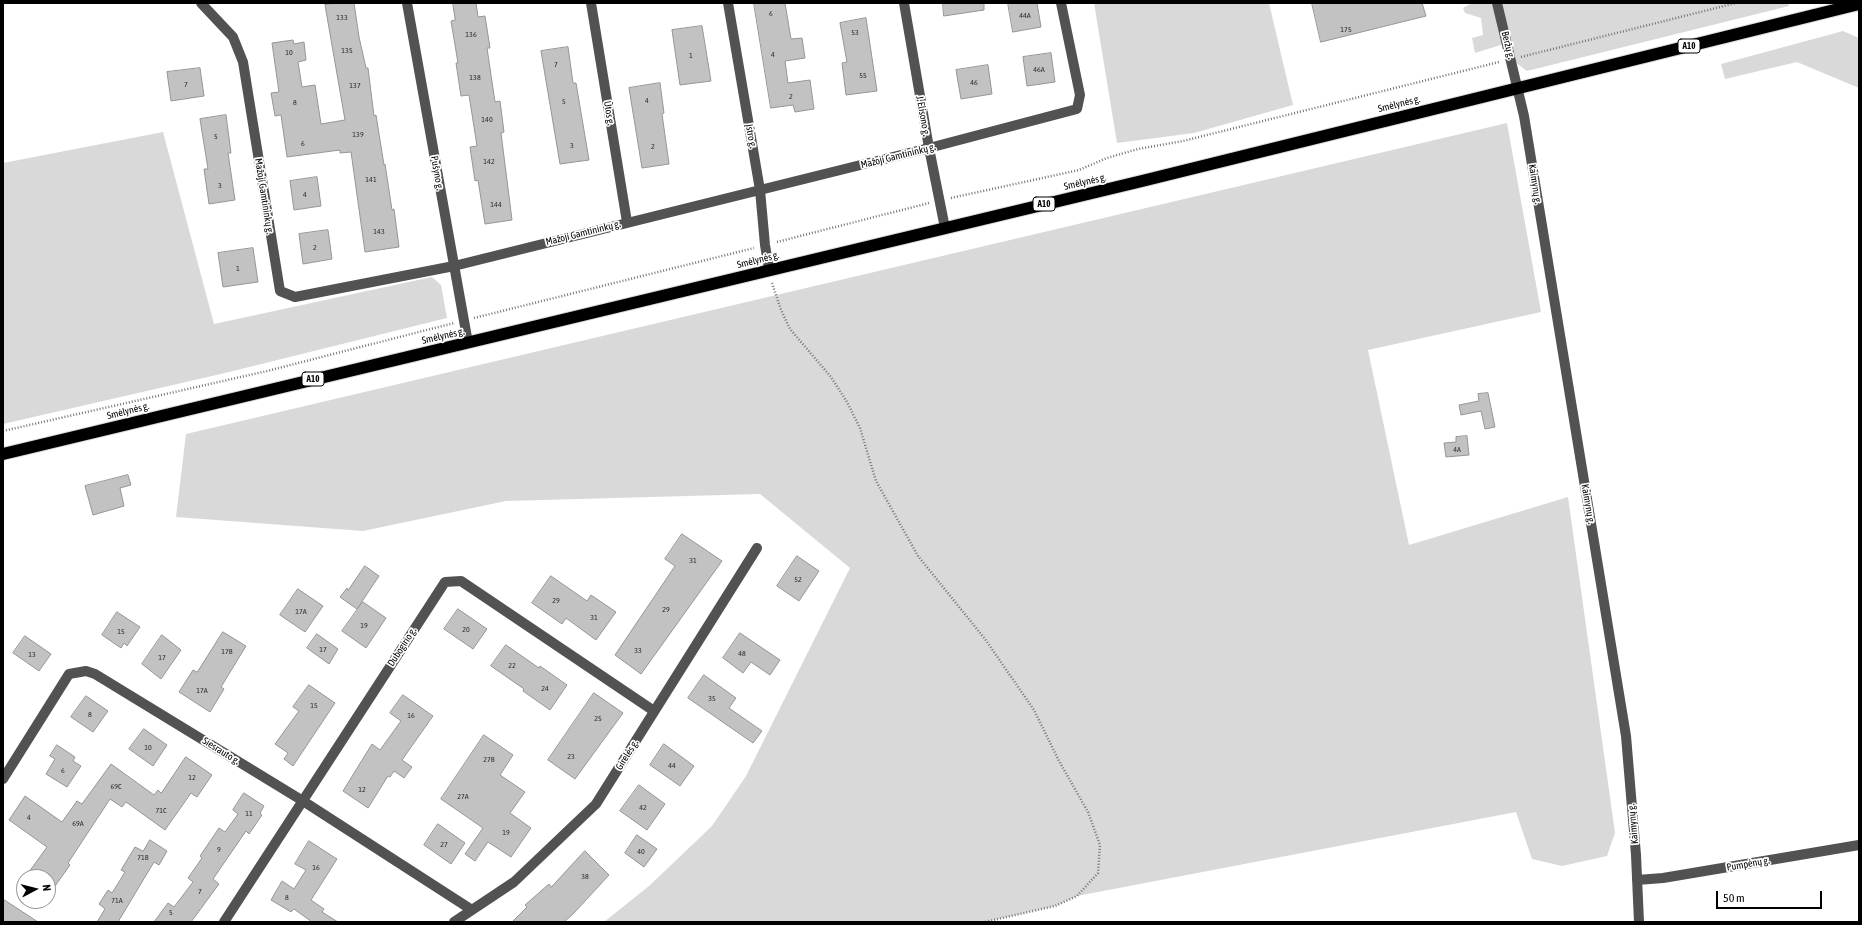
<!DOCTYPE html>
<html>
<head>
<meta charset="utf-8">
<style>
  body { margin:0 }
  #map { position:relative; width:1862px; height:925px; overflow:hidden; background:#fff; font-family:"Asap Condensed",sans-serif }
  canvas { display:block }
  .frame { position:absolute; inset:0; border:4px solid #000; pointer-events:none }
  .north { position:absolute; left:16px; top:869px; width:40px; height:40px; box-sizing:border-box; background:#fff; border:1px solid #999; border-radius:50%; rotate:83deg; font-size:11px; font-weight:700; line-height:16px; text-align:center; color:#000 }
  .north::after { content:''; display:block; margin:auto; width:14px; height:18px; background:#000; clip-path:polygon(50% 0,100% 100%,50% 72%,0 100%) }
  .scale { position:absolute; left:1716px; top:891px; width:106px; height:18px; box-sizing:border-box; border:2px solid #000; border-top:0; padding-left:5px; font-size:12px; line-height:14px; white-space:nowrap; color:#000; -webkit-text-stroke:3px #fff; paint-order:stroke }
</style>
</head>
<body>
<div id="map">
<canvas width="1862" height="925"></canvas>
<div class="frame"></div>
<div class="north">N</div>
<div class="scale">50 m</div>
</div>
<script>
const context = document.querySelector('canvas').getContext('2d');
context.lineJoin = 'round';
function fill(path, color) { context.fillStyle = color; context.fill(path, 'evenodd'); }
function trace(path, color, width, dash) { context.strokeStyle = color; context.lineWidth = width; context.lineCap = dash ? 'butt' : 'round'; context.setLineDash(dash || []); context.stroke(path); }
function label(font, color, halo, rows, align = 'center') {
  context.font = font + ' "Asap Condensed",sans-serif'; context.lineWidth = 3.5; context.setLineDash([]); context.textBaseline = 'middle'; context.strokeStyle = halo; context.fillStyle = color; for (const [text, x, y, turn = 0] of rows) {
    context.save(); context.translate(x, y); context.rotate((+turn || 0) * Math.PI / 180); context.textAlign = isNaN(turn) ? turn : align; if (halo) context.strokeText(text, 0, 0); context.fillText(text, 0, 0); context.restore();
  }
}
fill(new Path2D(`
  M1094,3H1269L1293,105L1194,133L1117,143Z
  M1472,3H1788L1789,6L1527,71L1511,59L1507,43L1475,53L1472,38L1483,35L1481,18L1465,13L1463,8Z
  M1843,31L1859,38V88L1797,62L1725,79L1721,64Z
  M1507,123L1541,312L1368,350L1409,545L1568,497L1615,833L1607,856L1562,866L1532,859L1516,812L1077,896L1055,906L985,922H604L649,886L712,826L746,776L850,568L760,494L506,501L363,531L176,517L186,434Z
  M163,132L214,324L432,277L441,285L447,318L225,373L3,424V163Z`), '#d9d9d9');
const building = new Path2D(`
  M338,3H354L359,37L366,68H368L374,116L376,115L384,165L385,164L392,210L394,209L399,247L365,252L351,152L340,153V150L287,157L281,115L275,116L271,93L279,92L272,43L293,40L294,44L304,42L306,60L298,62L302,87L315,85L321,124L345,120L325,5Z
  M453,3H476L478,17L485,16L490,48H487L495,102L500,101L504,132L501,133L512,220L485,224L478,180L475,181L470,147L477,146L469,95L461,96L456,63H458L451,21L455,20Z
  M754,3H785L791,39L802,38L805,58L785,61L788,83L810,80L814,109L795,112L793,105L771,108Z
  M943,3H984V10L944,16Z
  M1008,3H1037L1041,27L1013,32Z
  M1312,3H1422L1426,16L1321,42Z
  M866,18L877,91L846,95L842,63L847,62L840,23Z
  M702,26L711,81L680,85L672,30Z
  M568,47L573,83H576L589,160L560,164L541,51Z
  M1051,53L1055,82L1027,86L1023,57Z
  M988,65L992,94L961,99L956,70Z
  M200,68L204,96L171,101L167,72Z
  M660,83L664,113L662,114L669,164L642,168L629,88Z
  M226,115L231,153H228L235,200L209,204L204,169H208L200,119Z
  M317,177L321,206L294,210L290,181Z
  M328,230L332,259L303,264L299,234Z
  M253,248L258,282L223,287L218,253Z
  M1488,393L1495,427L1485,429L1481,411L1461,415L1459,405L1479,401L1478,394Z
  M1467,436L1469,455L1446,457L1444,443L1456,442V437Z
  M128,475L131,485L120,488L124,506L93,515L85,486Z
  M682,534L722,561L641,674L615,655L675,566L665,559Z
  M797,556L819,571L799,601L777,586Z
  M365,566L379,576L357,609L340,597L347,588L348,590Z
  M551,576L587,601L591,595L616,612L596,640L566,618L562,624L532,603Z
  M298,589L323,606L305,632L280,615Z
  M363,602L386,618L366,648L342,631Z
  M458,609L487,629L473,649L444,629Z
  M117,612L140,627L127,646L124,643L121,648L102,635Z
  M223,632L246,646L221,687L224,689L210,712L179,692L193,670L197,672Z
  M740,633L780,660L770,675L751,662L743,673L723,658Z
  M317,634L338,649L329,664L307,648Z
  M162,635L181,650L161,679L142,664Z
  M25,636L51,654L39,671L13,653Z
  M506,645L539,668L540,666L567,685L550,710L523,691L524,689L491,666Z
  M704,675L736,698L729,708L762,731L753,743L688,698Z
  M309,685L335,703L293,766L284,759L288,753L275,744L299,711L293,707Z
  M594,693L623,713L575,779L548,760Z
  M403,695L433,716L402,760L412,767L404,778L394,771L390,777L388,776L368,808L343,791L372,744L380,750L401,721L390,713Z
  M86,696L108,711L93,732L71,717Z
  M144,729L167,745L153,766L129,749Z
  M484,735L513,755L500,775L525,792L510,813L531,828L511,857L488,842L475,861L465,854L483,828L441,799Z
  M664,744L694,766L680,786L650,765Z
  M57,745L75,757L73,761L81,766L67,787L46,774L55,759L50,756Z
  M186,757L212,775L197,797L191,793L165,830L126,802L122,807L110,799L68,863L70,865L48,896V877H36L29,872L47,847L9,820L25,796L62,822L77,801L82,804L111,764L154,795L158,790L161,793Z
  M639,785L665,804L647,830L620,811Z
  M244,793L264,806L260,813L262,815L249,834L246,831L213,879L219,884L191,922H154L168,903L174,907L193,882L188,878L202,858L200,856L219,828L225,832L238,814L233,810Z
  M438,824L465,843L451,864L424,845Z
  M637,835L657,849L644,867L625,853Z
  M150,840L167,851L159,865L154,862L118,922H97L105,909L99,904L108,890L112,893L125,872L121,870L135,847L143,851Z
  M309,841L337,859L311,900L324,909L322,912L338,922H312L294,909L291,912L271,900L282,881L294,889L306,870L295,864Z
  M585,851L609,875L574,913L564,922H512L527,907L525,905L549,884L551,887Z
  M3,899L38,922H3Z`);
fill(building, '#c2c2c2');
trace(building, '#969696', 1);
const highway = new Path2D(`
  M3,454L1142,181L1859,4`);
trace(highway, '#dbdbdb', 14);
trace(new Path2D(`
  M1521,57L1736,3
  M951,198L1079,170L1107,158L1138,149L1183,141L1499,62
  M777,242L929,203
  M772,283L781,310L790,329L831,377L847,402L860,428L876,481L918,556L985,639L1034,710L1059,761L1088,812L1100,845L1098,873L1077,896L1055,906L985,922
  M474,318L754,248
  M3,431L267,371L454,323`), '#747474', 2.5, [1, 2]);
trace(new Path2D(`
  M201,3L233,37L243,62L280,291L295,297L454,266L929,148L1077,109L1080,95L1061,3
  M407,3L468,343
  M591,3L627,222
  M728,3L760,190L765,245L769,269
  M904,3L929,148L945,228
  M1497,3L1524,116L1626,736L1636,855L1639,922
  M3,779L69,674L86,671L95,674L303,801L472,910
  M1637,880L1663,878L1859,845
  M224,922L445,582L461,581L654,711
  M454,922L514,882L596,804L757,548`), '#525252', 10);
trace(highway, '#000', 12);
label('8px', '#303030', null, [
  ["6",771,13],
  ["44A",1025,15],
  ["133",342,17],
  ["175",1346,29],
  ["53",855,32],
  ["136",471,34],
  ["135",347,50],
  ["10",289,52],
  ["4",773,54],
  ["1",691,55],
  ["7",556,64],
  ["46A",1039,69],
  ["55",863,75],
  ["138",475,77],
  ["46",974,82],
  ["7",186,84],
  ["137",355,85],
  ["2",791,96],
  ["4",647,100],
  ["5",564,101],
  ["8",295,102],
  ["140",487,119],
  ["139",358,134],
  ["5",216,136],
  ["6",303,143],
  ["3",572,145],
  ["2",653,146],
  ["142",489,161],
  ["141",371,179],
  ["3",220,185],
  ["4",305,194],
  ["144",496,204],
  ["143",379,231],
  ["2",315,247],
  ["1",238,268],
  ["4A",1457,449],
  ["31",693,560],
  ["52",798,579],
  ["29",556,600],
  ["29",666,609],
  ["17A",301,611],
  ["31",594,617],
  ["19",364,625],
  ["20",466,629],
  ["15",121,631],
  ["17",323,649],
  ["33",638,650],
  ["17B",227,651],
  ["48",742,653],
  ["13",32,654],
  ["17",162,657],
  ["22",512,665],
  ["24",545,688],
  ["17A",202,690],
  ["35",712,698],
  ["15",314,705],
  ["8",90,714],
  ["16",411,715],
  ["25",598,718],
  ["10",148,747],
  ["23",571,756],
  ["27B",489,759],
  ["44",672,765],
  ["6",63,770],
  ["12",192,777],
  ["69C",116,786],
  ["12",362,789],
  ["27A",463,796],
  ["42",643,807],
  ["71C",161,810],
  ["11",249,813],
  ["4",29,817],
  ["69A",78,823],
  ["19",506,832],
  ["27",444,844],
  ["9",219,849],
  ["40",641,851],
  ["71B",143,857],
  ["16",316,867],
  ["38",585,876],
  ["7",200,891],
  ["8",287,897],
  ["71A",117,900],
  ["5",171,912]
]);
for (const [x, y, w] of [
  [1689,46,22],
  [1044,204,22],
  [313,379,22]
]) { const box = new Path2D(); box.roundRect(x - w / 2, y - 7, w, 14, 3); context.fillStyle = '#fff'; context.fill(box); trace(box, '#000', 1); }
label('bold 9px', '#000', null, [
  ["A10",1689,46],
  ["A10",1044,204],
  ["A10",313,379]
]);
label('10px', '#000', '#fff', [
  ["Beržų g.",1508,45,76],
  ["Smėlynės g.",1399,104,-14],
  ["Ūtos g.",609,113,81],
  ["J. Elisono g.",923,116,80],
  ["Įstro g.",751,136,80],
  ["Mažoji Gamtininkų g.",898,156,-14],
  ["Pušyno g.",437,173,80],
  ["Smėlynės g.",1085,182,-13],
  ["Kaimynų g.",1535,184,81],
  ["Mažoji Gamtininkų g.",264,196,81],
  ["Mažoji Gamtininkų g.",583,233,-14],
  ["Smėlynės g.",758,260,-14],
  ["Smėlynės g.",443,336,-13],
  ["Smėlynės g.",128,411,-14],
  ["Kaimynų g.",1588,504,80],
  ["Dubogirio g.",402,647,-57],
  ["Siesrauto g.",221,751,32],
  ["Girelės g.",627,755,-58],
  ["Kaimynų g.",1633,824,-95],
  ["Pumpėnų g.",1748,864,-10]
]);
</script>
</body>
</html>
